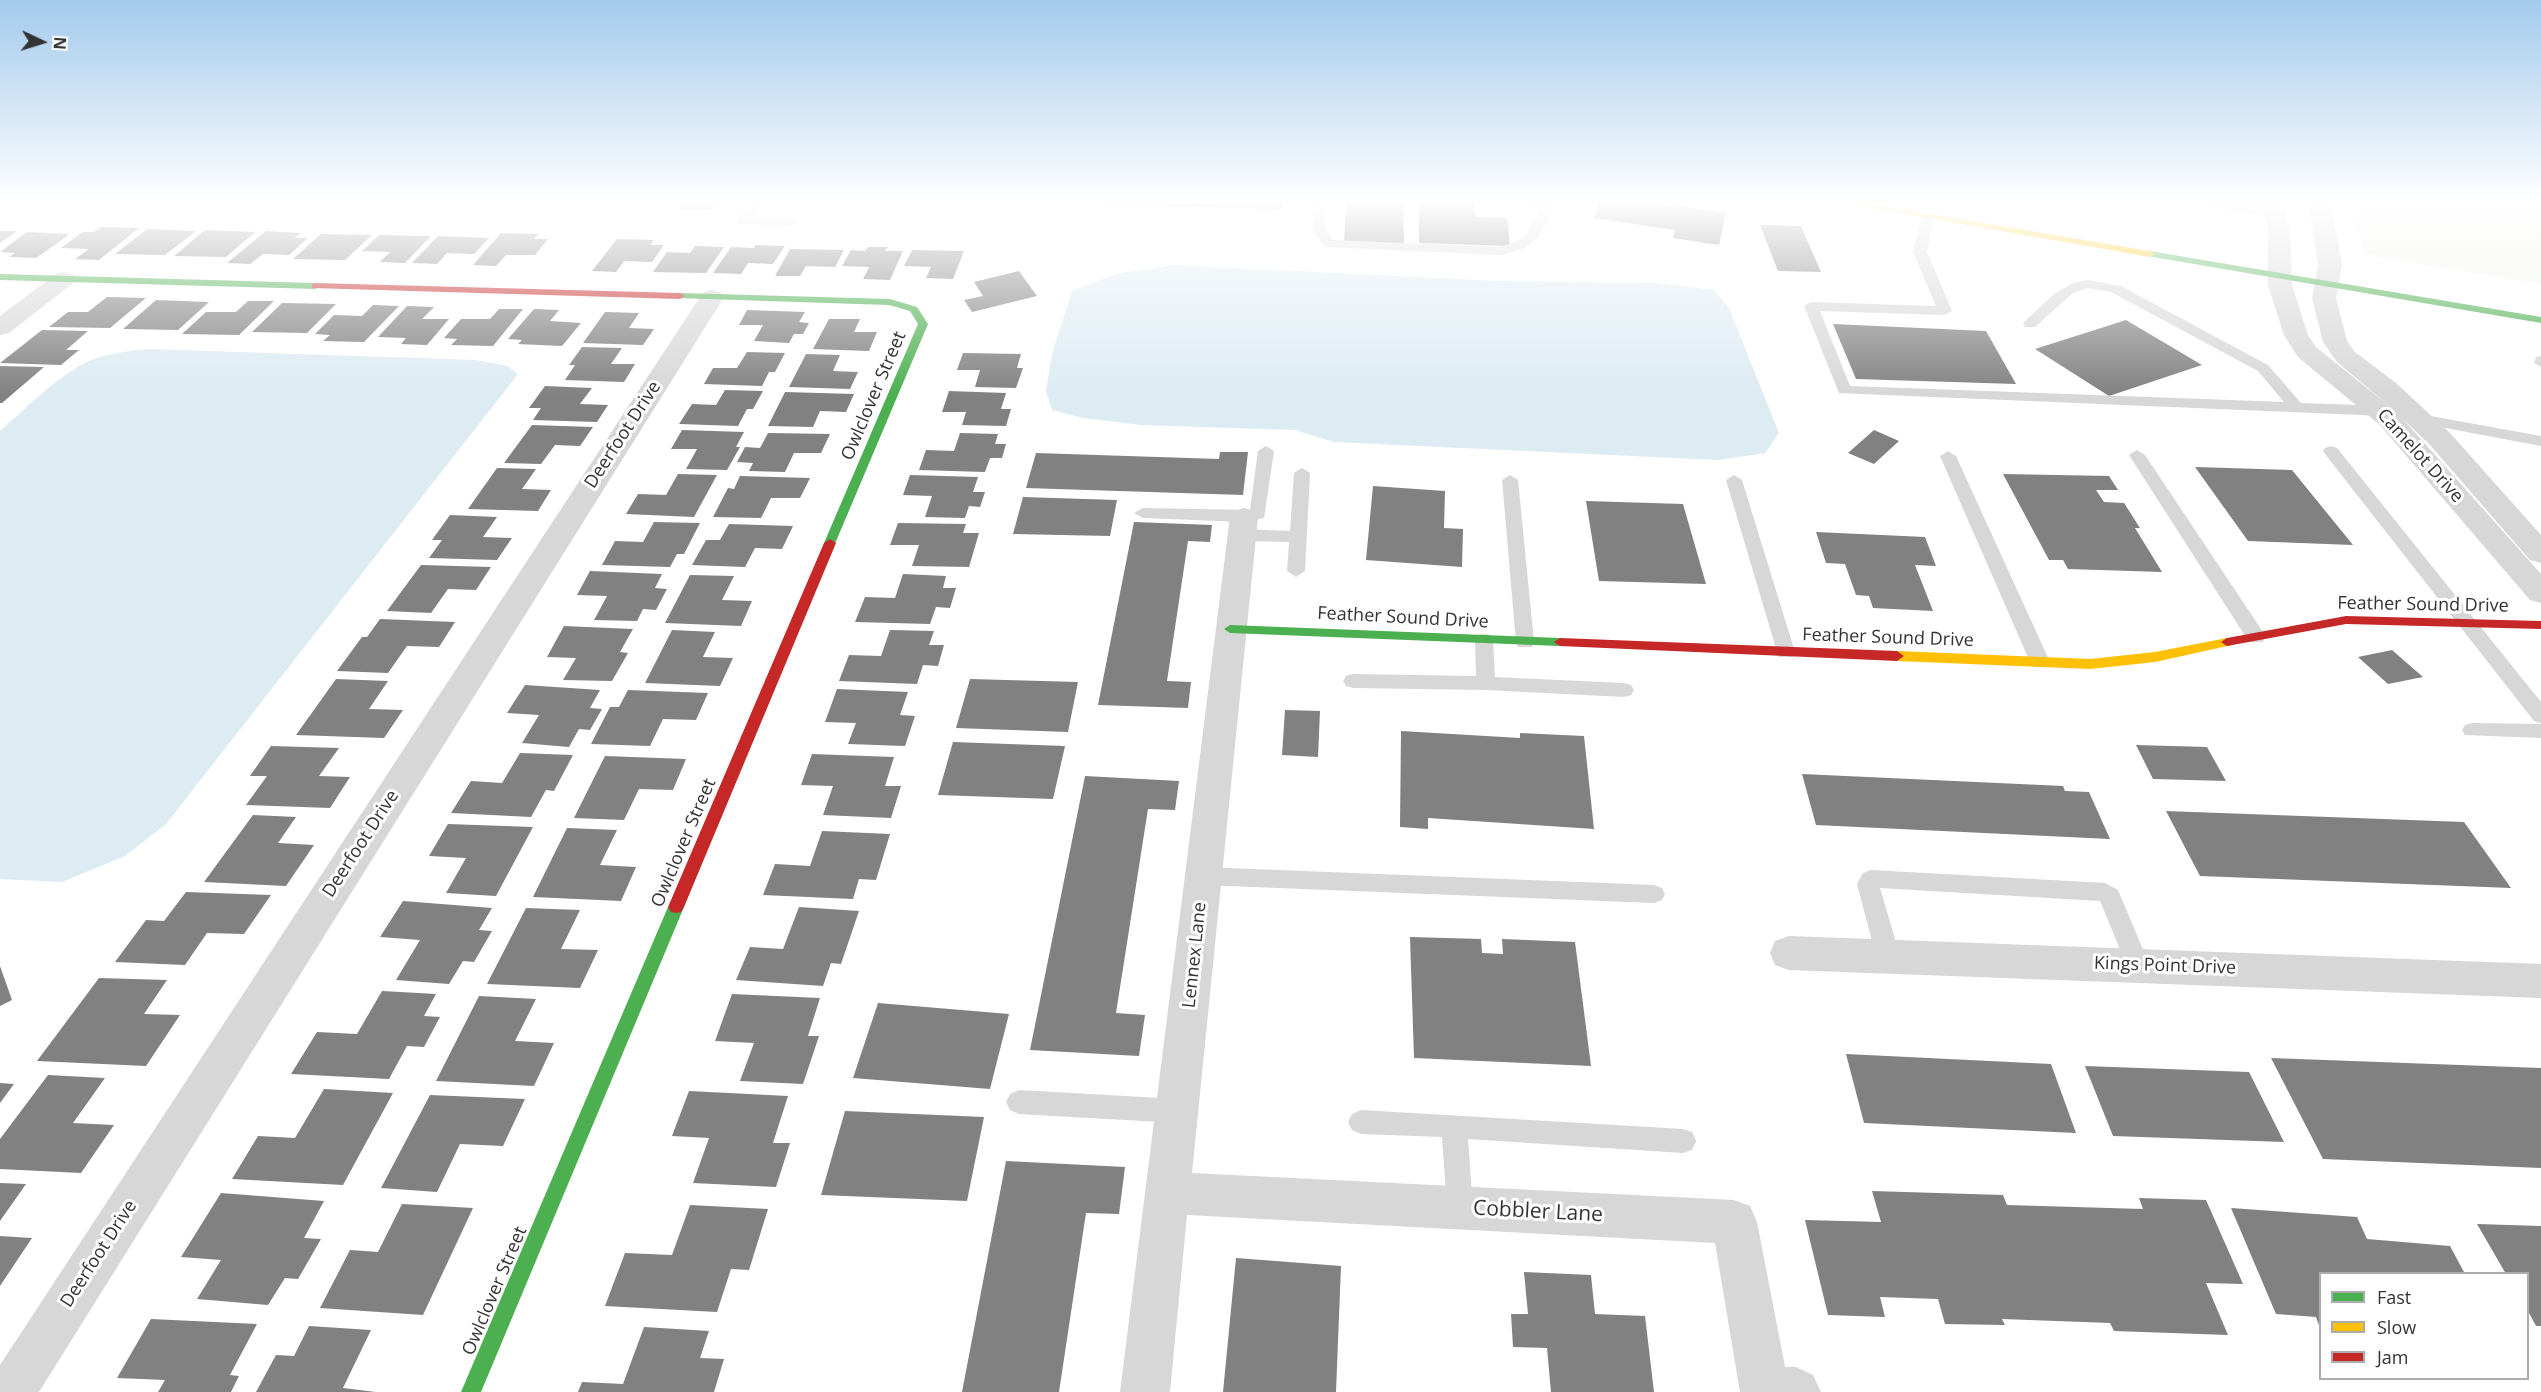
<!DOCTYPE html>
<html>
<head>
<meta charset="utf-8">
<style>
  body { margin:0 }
  #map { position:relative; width:2541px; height:1392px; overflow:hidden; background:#fff; font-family:"Open Sans",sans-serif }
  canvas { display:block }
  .legend { position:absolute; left:2319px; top:1272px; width:210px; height:108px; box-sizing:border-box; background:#fff; border:2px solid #adadad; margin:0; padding:8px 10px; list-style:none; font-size:18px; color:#333 }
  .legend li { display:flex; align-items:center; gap:12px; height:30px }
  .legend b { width:30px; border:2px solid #adadad }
  .north { position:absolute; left:12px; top:12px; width:60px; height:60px; -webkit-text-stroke:4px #fff; paint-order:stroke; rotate:94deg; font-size:16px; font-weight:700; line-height:24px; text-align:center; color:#333 }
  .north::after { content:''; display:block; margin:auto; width:21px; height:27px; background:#333; clip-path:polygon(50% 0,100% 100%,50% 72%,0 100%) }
</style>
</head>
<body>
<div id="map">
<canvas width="2541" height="1392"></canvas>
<ul class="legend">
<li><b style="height:8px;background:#4caf50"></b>Fast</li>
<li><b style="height:8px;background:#ffc107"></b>Slow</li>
<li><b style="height:8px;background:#c62828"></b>Jam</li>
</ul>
<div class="north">N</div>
</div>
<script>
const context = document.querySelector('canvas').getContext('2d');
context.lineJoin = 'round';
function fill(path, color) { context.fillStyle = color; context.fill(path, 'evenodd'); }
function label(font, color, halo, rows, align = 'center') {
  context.font = font + ' "Open Sans",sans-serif'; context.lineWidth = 6; context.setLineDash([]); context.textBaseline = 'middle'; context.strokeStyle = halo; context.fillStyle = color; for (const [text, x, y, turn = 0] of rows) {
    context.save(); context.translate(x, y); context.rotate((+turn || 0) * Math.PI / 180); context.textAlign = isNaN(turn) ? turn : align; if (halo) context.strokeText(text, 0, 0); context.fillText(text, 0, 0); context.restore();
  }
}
fill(new Path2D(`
  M2352,200H2541V284L2363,254Z`), '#f1f5ed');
fill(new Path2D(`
  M1174,265L1498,281L1655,283L1714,290L1729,308L1779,433L1765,453L1718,460L1334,442L1295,430L1141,425L1083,418L1052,410L1046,391L1052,354L1072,291L1116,274Z
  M149,349L476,360L508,366L518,374L166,824L125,856L62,882L0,879V431C28,407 56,377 89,361C108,353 129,351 149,349Z`), '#ddebf3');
fill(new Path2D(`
  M684,200H717L711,210L678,209Z
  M785,200H825L823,204L784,203Z
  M1105,200H1282V209L1103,205Z
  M1346,200H1403L1404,245L1344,243Z
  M1419,200H1474L1475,217L1507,218L1510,246L1419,243Z
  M1600,200H1641L1726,213L1719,245L1673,238L1675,230L1594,218Z
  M1760,225L1801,226L1821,272L1778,271Z
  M101,227L139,228L99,260L75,259L89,249L61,248L82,232H94Z
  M147,229L196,231L165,255L115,254Z
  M205,230L255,232L226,257L174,256Z
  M0,231H17L0,243Z
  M266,231L300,233L295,238H308L289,255L263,254L250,264L227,263Z
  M27,232L70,234L36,258L9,257L15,253L0,252Z
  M501,233L539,234L534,239H548L535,255H506L496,266L473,265Z
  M321,234L372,235L345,260L293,259Z
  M379,235L431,236L405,263L380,262L390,252L362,251Z
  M438,236L489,238L474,254L447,253L437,264L412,263Z
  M617,239L654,240L650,245H664L652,262L624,261L616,272L592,271Z
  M755,245L785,246L773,264L748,263L741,274L713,273L731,247L754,248Z
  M695,246L724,247L706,273L653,272L667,252L690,253Z
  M868,247H887L885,251H903L890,280L863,279L869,267L842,266L851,250L865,251Z
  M790,249L844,250L835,267L806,266L800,276H775Z
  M912,250L964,251L953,279L926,278L931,267L904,266Z
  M1019,271L1037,296L972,312L964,300L983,296L974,282Z
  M107,297L146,298L110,328L49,327L68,312H88Z
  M156,300L209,302L178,330L123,329Z
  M248,301H274L239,335L182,334L206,312H236Z
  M282,303L336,304L307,333L252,332Z
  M373,305L399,306L364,342L323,341L330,335L315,334L334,315L362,316Z
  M407,306L434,307L422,319H449L427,345L401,344L406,338L378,337Z
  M499,309H523L493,346L451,345L457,339L444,338L461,319H490Z
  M534,309L559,310L550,321L581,323L562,346L518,344L522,340L508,339Z
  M747,310L805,312L799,322L809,323L803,334H794L789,343L754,341L763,325H739Z
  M605,312L639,313L629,328L654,329L643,345L583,343Z
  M829,319H860L854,332H877L869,351L813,349Z
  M2126,320L2202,365L2109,396L2035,349Z
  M1833,324L1986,331L2016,384L1856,379Z
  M42,330L88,331L66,350H79L61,365L0,363Z
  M582,347L622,348L611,364H635L624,382L565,380L575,365H569Z
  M747,352L785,353L775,372H769L762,386L704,384L713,368H737Z
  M963,353L1021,354L1017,368H1023L1016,388L975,387L980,370H957Z
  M806,354L840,355L833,371L858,372L850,389L789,387Z
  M0,366L44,367L2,403H0Z
  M545,386L592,388L580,404L608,405L597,422L533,420L541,408H529Z
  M725,390L763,391L753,409H747L738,426L679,424L692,404L716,405Z
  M949,391L1006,393L1001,409H1011L1006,426L962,425L966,412H942Z
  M785,392L854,394L846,412L820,411L813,427L768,426Z
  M532,425L593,427L580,446L555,445L541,464L504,463Z
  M682,430L744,432L736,447H740L727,470L686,469L697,449H671Z
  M1874,430L1899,441L1874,464L1848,453Z
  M768,433L830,434L821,453H794L785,472L749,471L753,463L737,462L745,447L760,448Z
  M960,433L998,434L995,444H1006L1002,458H990L985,472L919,470L926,450L954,451Z
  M1220,452H1248L1243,495L1026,488L1036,453L1219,459Z
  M2195,467L2292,470L2353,545L2248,541Z
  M497,468L536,469L522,489L551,490L538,511L468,509Z
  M678,474L717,475L694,517L626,514L638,494L666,495Z
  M2003,474L2109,476L2118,490H2096L2104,502L2124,503L2140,528H2135L2162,572L2068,569L2063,560H2049Z
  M910,475L978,477L973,492H985L980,507L969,506L965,518L925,517L932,496L903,495Z
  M740,476L810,478L800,498H771L761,518L713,517L728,488L734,489Z
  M1373,486L1445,491L1444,528L1463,529L1462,567L1366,560Z
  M1023,497L1117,500L1110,536L1013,534Z
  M1586,501L1683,504L1706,584L1599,581Z
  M450,515L497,517L483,537L512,538L497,560L429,558L442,540H432Z
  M654,522L700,523L684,554H677L670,567L602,565L615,541L643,542Z
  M1134,522L1212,525L1210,542L1188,541L1167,681L1191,682L1188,708L1098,705Z
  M898,523L966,524L963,533H979L969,567L912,566L919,545H890Z
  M729,524L793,526L782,549L755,548L745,567L692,565L706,540H720Z
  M1816,532L1925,537L1936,566L1915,565L1933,611L1873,608L1869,596L1856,595L1845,564L1826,563Z
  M421,565L491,567L476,590L448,589L431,613L387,611Z
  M590,571L662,574L655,588L667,589L656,610L643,609L637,621L594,620L607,596L577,595Z
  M903,574L946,576L943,588H956L950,608L936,607L930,624L855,622L865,597L895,598Z
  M690,575L734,576L722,600L752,601L741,626L665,623Z
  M380,619L455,622L439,647L407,646L388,673L337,671L362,637H367Z
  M564,626L633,629L620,652L628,653L612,681L563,680L576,658L547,657Z
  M672,630L715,632L703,657L733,658L720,686L645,683Z
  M890,630L934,631L929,645H944L938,666L923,665L917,684L839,681L849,655L881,656Z
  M2392,650L2423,677L2388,684L2358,657Z
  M336,679L388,681L369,709L403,710L384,738L296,735Z
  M970,679L1078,682L1068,732L956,728Z
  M525,685L600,690L590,708L602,709L590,730L579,729L569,747L522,743L539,715L507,713Z
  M837,689L908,692L900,715L915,716L905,746L848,744L856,723L825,722Z
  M628,690L708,693L696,720L663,719L650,746L591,744L610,707H619Z
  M1285,710L1320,711L1318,757L1282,755Z
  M1401,731L1520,738V733L1584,736L1594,829L1428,818V829L1400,827Z
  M953,742L1065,746L1053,799L938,795Z
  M2136,745L2207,747L2226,781L2153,779Z
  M271,746L339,748L319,776L350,777L330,808L246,805L267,776H250Z
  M520,753L573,755L554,791L546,790L531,817L451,813L471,781L502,783Z
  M812,754L894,757L885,786H901L891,818L823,815L833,786L801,785Z
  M605,756L686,759L673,790L639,789L624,820L574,818Z
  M1802,774L2063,786L2065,791L2089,792L2110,839L1816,825Z
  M1085,776L1179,781L1175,810L1148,809L1116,1013L1145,1015L1139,1056L1030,1050Z
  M2166,811L2464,822L2511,888L2200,876Z
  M253,815L296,817L278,843L314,845L286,886L204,882Z
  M448,824L533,827L496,896L446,893L466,858L429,856Z
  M567,828L617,830L600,865L636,867L621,901L533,897Z
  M822,831L890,834L876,880L859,879L853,899L763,895L775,864L810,866Z
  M186,892L271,895L244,934L207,933L185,965L115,962L146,920L164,921Z
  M403,901L492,908L479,930L492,931L474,962L463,961L449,984L396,980L420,940L380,937Z
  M799,907L859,911L841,964L831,963L823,986L736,980L750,947L783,949Z
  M526,908L580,910L561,949L598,950L580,988L487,984Z
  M1410,937L1481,939L1482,953L1503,954L1502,939L1575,942L1591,1066L1414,1058Z
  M0,966L12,1000L0,1006Z
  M99,978L167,980L144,1014L180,1015L146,1066L37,1061Z
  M382,991L436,994L424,1016L440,1017L424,1047L407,1046L389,1079L291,1074L317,1032L357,1034Z
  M732,994L820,998L808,1036H819L803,1084L740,1081L754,1043L715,1041Z
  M479,996L536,999L515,1041L554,1043L534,1086L436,1081Z
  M878,1003L1009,1014L990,1089L853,1078Z
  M1846,1054L2051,1064L2076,1133L1864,1123Z
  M2271,1058L2541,1068V1168L2323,1159Z
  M2085,1066L2249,1072L2284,1142L2113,1136Z
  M48,1075L105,1078L73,1123L114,1125L81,1173L0,1169V1139Z
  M0,1083L14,1084L0,1103Z
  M324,1089L393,1093L343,1185L232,1179L258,1136L295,1138Z
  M689,1091L788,1096L773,1143H790L776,1187L693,1183L709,1138L672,1136Z
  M430,1095L525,1099L503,1146L460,1144L437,1192L381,1188Z
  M845,1111L984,1117L967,1201L821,1195Z
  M1006,1161L1125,1167L1119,1214L1086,1213L1059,1392H962Z
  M0,1183L26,1184L0,1221Z
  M1872,1191L2003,1195L2007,1205L2143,1209L2139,1198L2206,1200L2243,1284L2206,1283L2228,1335L2114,1331L2110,1323L2002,1319L2005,1325L1945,1324L1938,1299L1880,1297L1885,1317L1828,1315L1805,1220L1881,1222Z
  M221,1193L324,1201L304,1238L321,1239L298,1279L285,1278L268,1305L197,1299L221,1260L181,1257Z
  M402,1204L473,1208L423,1315L320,1308L350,1250L378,1252Z
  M690,1205L768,1209L749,1270L731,1269L717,1312L605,1306L625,1253L672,1255Z
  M2231,1208L2357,1217L2367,1239L2450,1246L2465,1274H2320V1328L2316,1317L2276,1314Z
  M2477,1224L2541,1226V1326H2536L2528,1311V1274H2506Z
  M0,1236L32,1238L0,1286Z
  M1236,1258L1341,1266L1336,1392H1223Z
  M1524,1272L1591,1275L1595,1314L1645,1316L1654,1392H1551L1547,1348L1513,1347L1511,1314H1528Z
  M151,1319L257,1324L230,1375L239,1376L231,1392H158L165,1380L117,1378Z
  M309,1326L371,1330L343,1388L376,1392H256L276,1355L294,1356Z
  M644,1327L709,1331L700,1358L724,1359L714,1392H578L582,1382L623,1384Z`), '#818181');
fill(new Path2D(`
  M751,200H764L753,217H793L800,221L793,225L739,224L737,221Z
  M1312,200H1324L1326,230L1333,240L1501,247L1524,238L1540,210L1502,200L1543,203L1544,200H1557C1543,232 1539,248 1501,255L1325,247L1313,230Z
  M1927,214L1933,218L1927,252L1952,311L1945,315L1820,311L1850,386L2284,402L2258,371L2111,292L2088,288L2073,293L2035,327H2025L2023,324L2025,321L2054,294L2073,283L2088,280L2121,286L2268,365L2301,403L2385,406L2393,411L2385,416L1839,393L1804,306L1811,302L1936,306L1913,252L1921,218Z
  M2541,356V367L2534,363L2536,357Z
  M2414,413L2541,436V446L2408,421L2406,418Z
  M1266,446L1274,451L1264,518L1244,522L1143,518L1134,513L1143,508L1250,510L1258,451Z
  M2331,446L2337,448L2541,702V723L2534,721L2325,454L2323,451L2325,448Z
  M2137,450L2145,455L2263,632L2265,637L2263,642H2249L2129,455Z
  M1948,451L1956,456L2050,662L2047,667H2033L2030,662L1940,456Z
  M1302,468L1310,473L1305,571L1296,577L1287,571L1289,542L1242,541L1233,535L1242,529L1290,531L1294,473Z
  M1510,475L1518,480L1534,642L1532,647H1518L1516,642L1502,480Z
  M1734,475L1742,480L1795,652L1793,657H1779L1777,652L1726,480Z
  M1484,634L1491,635L1493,640L1495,677L1624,683L1631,685L1634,690L1631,695L1624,697L1486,690L1353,688L1346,686L1343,681L1346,676L1353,674L1476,676L1475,640L1477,635Z
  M2472,723L2541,724V738L2465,735L2462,730L2465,725Z
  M1203,867L1654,885L1662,888L1665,894L1662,900L1654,903L1203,885L1195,882L1192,876L1195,870Z
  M1871,870L2105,883L2118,890L2149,964L2145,971L2137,974L2129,971L2100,901L1880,888L1900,956L1896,963L1888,966L1880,963L1876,956L1857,884L1863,873Z
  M1019,1090L1178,1099L1187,1103L1191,1111L1187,1119L1178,1123L1019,1114L1010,1110L1006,1102L1010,1094Z
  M1361,1110L1683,1129L1692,1132L1696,1141L1692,1150L1683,1153L1468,1139L1473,1208L1469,1217L1460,1221L1451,1217L1447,1208L1442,1137L1361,1134L1352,1130L1348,1122L1352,1114Z`), '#d7d7d7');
fill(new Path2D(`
  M2192,200L2261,203L2260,200H2282L2290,229L2292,285L2308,335L2316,347L2393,409L2337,362L2323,342L2312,298L2318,265L2308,200H2330L2342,265L2336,298L2347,341L2355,352L2396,383L2450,433L2541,535V563L2530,560L2430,445L2403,419L2541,574V603L2530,600L2380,425L2298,357L2284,335L2268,285V229L2264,216L2202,206L2194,205Z
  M64,272L72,274L76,279L72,284L9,333L0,335V316L56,274Z
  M712,290L720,292L724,297L39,1392H0V1365L700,297L704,292Z
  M1244,508L1254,511L1258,517L1192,1173L1734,1200L1750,1206L1757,1222L1785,1367H1796L1813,1375L1821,1392H1740L1715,1243L1187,1215L1170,1392H1120L1230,517L1234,511Z
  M1789,936L2541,964V998L1789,970L1775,965L1770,953L1775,941Z`), '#d7d7d7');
fill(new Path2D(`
  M2150,251L2541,317V323L2147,256L2145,254Z
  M0,274L315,283L320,286L315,289L0,280Z
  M680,293L890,299L917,307L928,324L834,546L830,547L824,543L918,324L910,311L889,305L677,298V294Z
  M1230,625L1560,638L1566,642L1560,646L1230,633L1224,629Z
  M676,901L681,902L684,907L481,1392H461L668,907L671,902Z`), '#4caf50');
fill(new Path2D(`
  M1824,200H1847L2150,251L2155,254L2150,257Z
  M2227,638L2232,639L2233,642L2232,645L2155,662L2090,669L1897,661L1890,656L1897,651L2090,659L2155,652Z`), '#ffc107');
fill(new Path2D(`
  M315,283L680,293L685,296L680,299L312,288V284Z
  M830,539L836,543L684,907L681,912L676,913L671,912L668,907L824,543Z
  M2346,616L2541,621V629L2346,624L2227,646L2221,642L2227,638Z
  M1560,638L1897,651L1904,656L1897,661L1560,646L1554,642Z`), '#c62828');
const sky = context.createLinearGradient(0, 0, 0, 395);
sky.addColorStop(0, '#a3caec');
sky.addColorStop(0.51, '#fff');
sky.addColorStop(1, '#ffffff00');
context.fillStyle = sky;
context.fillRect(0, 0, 2541, 395);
label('18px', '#333', '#fff', [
  ["Owlclover Street",874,396,-67],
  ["Deerfoot Drive",623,435,-57],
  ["Camelot Drive",2420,456,48],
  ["Feather Sound Drive",2423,605,1],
  ["Feather Sound Drive",1403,618,3],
  ["Feather Sound Drive",1888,638,2],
  ["Owlclover Street",684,843,-67],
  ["Deerfoot Drive",361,844,-57],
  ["Lennex Lane",1195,955,-84],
  ["Kings Point Drive",2165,966,2],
  ["Deerfoot Drive",99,1254,-57],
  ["Owlclover Street",495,1291,-67]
]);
label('21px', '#333', '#fff', [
  ["Cobbler Lane",1538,1212,3]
]);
</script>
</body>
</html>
